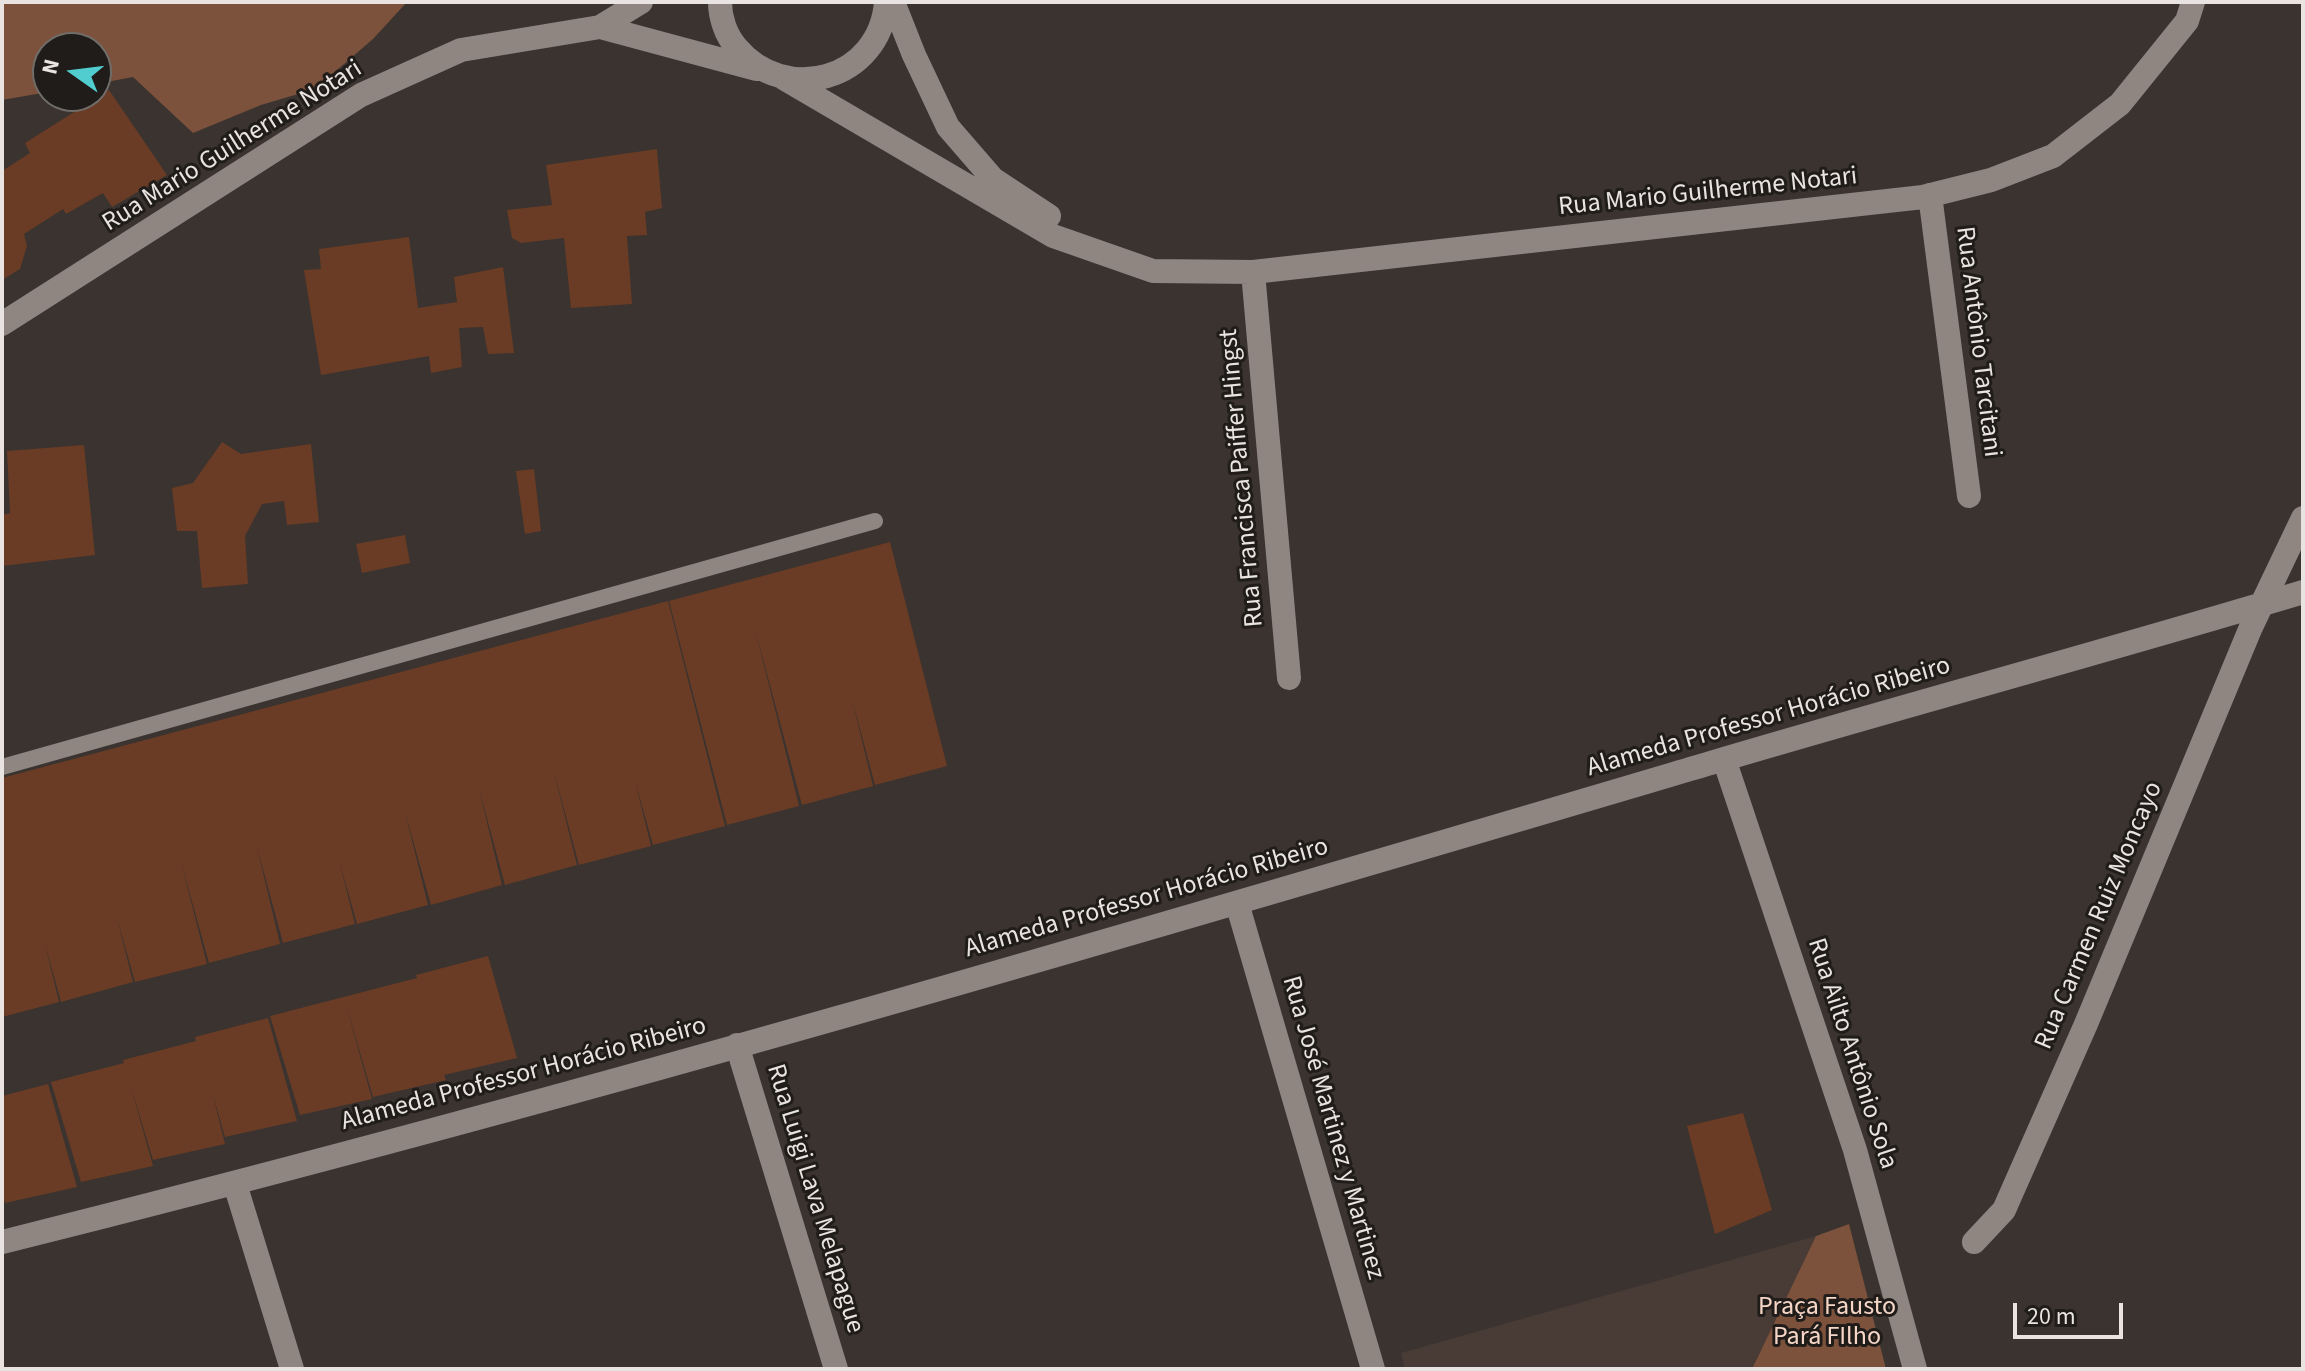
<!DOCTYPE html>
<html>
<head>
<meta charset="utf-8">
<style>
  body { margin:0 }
  #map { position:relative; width:2305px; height:1371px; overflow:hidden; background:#3a332f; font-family:"Source Sans 3",sans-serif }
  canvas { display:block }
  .frame { position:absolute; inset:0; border:4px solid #e9e4e1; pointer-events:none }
  .north { position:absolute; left:32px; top:32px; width:80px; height:80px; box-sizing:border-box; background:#1f1c1a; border:2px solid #706c6a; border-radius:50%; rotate:284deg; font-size:22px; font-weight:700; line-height:32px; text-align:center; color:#e9e4e1 }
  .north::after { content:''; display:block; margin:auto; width:28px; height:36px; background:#52cdcf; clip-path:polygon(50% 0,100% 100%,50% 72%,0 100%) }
  .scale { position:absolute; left:2013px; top:1303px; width:110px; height:36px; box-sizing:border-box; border:4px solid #e9e4e1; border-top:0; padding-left:10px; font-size:24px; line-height:28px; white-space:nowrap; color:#e9e4e1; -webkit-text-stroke:6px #1f1c1a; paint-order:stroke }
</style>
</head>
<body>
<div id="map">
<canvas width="2305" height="1371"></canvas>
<div class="frame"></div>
<div class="north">N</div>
<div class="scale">20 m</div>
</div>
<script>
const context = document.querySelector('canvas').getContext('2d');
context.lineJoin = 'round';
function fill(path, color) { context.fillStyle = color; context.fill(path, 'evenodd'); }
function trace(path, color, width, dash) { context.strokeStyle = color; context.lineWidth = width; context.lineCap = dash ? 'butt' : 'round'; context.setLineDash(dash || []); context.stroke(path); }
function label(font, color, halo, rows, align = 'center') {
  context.font = font + ' "Source Sans 3",sans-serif'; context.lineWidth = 6; context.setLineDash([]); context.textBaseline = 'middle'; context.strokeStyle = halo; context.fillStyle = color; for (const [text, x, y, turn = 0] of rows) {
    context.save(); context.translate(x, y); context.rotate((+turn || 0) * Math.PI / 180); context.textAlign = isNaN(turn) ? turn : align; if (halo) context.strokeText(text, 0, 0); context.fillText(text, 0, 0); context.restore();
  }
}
fill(new Path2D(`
  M1816,1236L1752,1369H1405L1401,1353Z`), '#493b36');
fill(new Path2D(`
  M2,2H407L373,39L315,89L261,105L193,133L133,77L96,84V48H48V92L2,100Z
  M1849,1224L1886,1369H1752L1816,1236Z`), '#7c523d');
fill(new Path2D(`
  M109,90L167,175L112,207L103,193L66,214L63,209L24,234L27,246L20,269L2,280V171L30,153L25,143Z
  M657,149L662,208L645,212L647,235L627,236L632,304L571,308L564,238L521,243L512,238L507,210L552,205L546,165Z
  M409,237L418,308L457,302L454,277L503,267L514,353L488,354L483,327L459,328L462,367L431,373L429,356L321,375L304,270L321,269L319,249Z
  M222,442L241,454L311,444L319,522L287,525L284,501L262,504L245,536L248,584L202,588L197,531H177L172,488L193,483Z
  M84,445L95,555L2,566V515L10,513L7,451Z
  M534,469L541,531L525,534L516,471Z
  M405,535L410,563L362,573L356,544Z
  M890,542L947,766L875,785L852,699L873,786L802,805L755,629L799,806L727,825L669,601Z
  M668,601L725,826L653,845L635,781L651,846L579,865L553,768L577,865L505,885L479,789L502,885L431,905L405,812L428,905L357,924L339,860L355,924L283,943L257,847L280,944L209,963L181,862L207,964L135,982L117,918L133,982L61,1002L45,944L59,1002L2,1017V778Z
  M488,956L517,1058L444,1075L446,1080L373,1097L346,1005L372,1099L300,1115L270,1016L417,978L416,975Z
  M268,1018L297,1121L225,1137L213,1095L225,1144L153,1160L131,1087L153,1166L81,1182L51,1082L124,1063L123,1060L196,1041L195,1037Z
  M48,1084L77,1187L5,1203L2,1192V1096Z
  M1743,1113L1772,1210L1715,1234L1687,1126Z`), '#6a3c25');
trace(new Path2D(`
  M2,767L875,521`), '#8f8682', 16);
trace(new Path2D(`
  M720,2C720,18 726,35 736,47C785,106 880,80 886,2
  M893,2L914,55L948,127L993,179L1049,216
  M600,27L756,69
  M785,79L1053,236L1153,271L1253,272L1923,197L1991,180L2053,156L2120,104L2187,21L2193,2
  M1930,195L1969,496
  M1253,272L1289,678
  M2,324L361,95L461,50L600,27L641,2
  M1724,759L1855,1150L1915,1369
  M1237,903L1373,1369
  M737,1045L836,1369
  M235,1184L292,1369
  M2,1242C577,1099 1146,930 1714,762C1910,704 2107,651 2303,592
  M1974,1242L2004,1210L2086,1024L2251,627L2303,518`), '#8f8682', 24);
label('26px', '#e9e4e1', '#1f1c1a', [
  ["Rua Mario Guilherme Notari",233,147,-32],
  ["Rua Mario Guilherme Notari",1708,193,-6],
  ["Rua Antônio Tarcitani",1977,342,83],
  ["Rua Francisca Paiffer Hingst",1243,478,-95],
  ["Alameda Professor Horácio Ribeiro",1769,718,-16],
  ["Alameda Professor Horácio Ribeiro",1147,899,-16],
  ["Rua Carmen Ruiz Moncayo",2100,916,-67],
  ["Rua Ailto Antônio Sola",1851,1054,72],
  ["Alameda Professor Horácio Ribeiro",524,1075,-15],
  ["Rua José Martinez y Martinez",1332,1128,74],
  ["Rua Luigi Lava Melapague",814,1199,73]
]);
label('26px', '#f5d5c6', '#1f1c1a', [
  ["Praça Fausto",1827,1308],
  ["Pará FIlho",1827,1338]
]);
</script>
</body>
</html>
